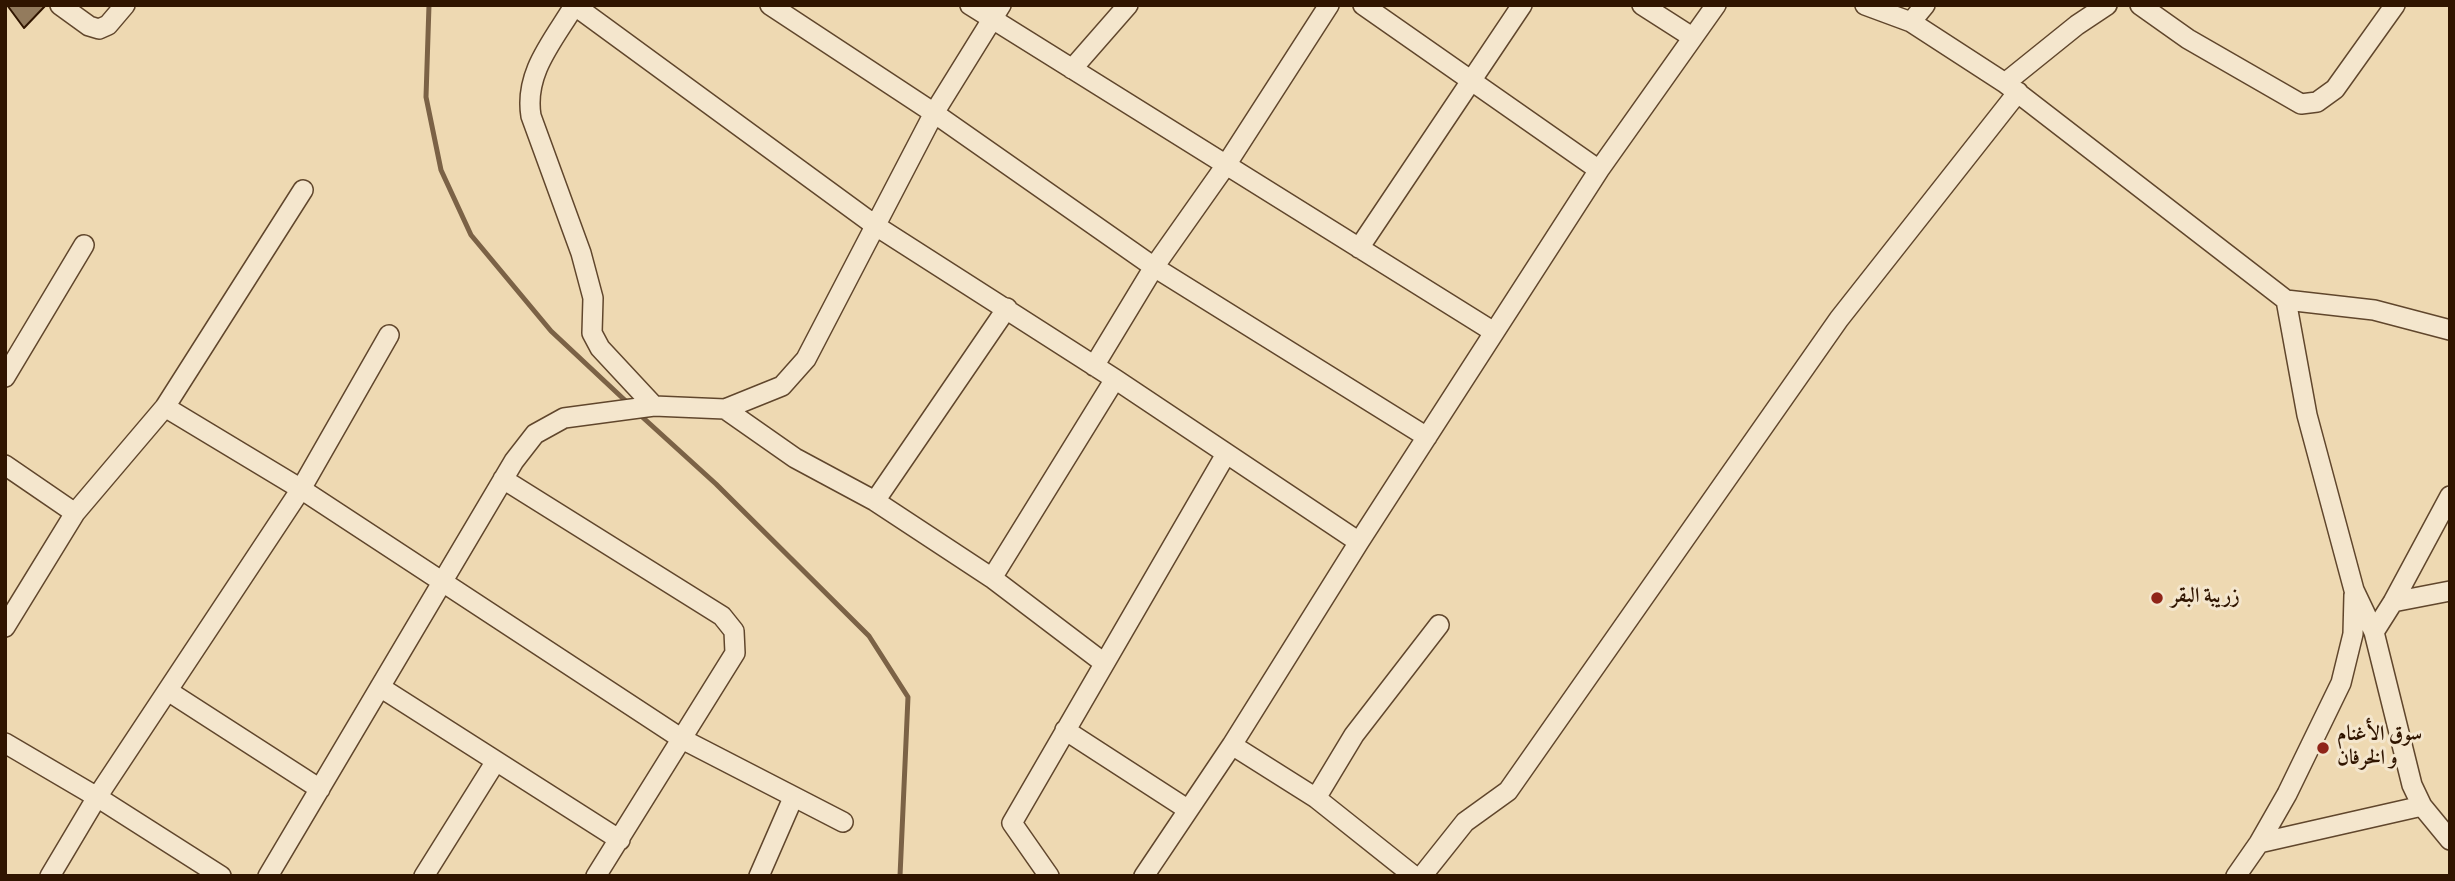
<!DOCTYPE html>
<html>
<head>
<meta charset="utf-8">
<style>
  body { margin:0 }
  #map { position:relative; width:2455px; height:881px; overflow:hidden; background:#eed9b2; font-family:Vollkorn,serif }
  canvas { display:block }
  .frame { position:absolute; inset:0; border:7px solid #301500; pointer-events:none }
</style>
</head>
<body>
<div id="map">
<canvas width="2455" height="881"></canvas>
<div class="frame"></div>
</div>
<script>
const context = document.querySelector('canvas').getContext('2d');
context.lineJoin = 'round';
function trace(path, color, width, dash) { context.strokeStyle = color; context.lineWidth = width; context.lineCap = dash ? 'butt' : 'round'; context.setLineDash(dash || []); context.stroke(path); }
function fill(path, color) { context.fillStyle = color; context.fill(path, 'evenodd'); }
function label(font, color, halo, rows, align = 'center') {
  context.font = font + ' Vollkorn,Amiri,serif'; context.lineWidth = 6; context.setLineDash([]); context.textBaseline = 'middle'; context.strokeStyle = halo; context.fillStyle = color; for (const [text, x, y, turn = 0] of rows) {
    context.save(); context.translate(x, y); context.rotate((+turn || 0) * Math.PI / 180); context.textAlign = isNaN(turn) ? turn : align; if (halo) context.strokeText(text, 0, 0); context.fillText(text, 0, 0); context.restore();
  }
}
trace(new Path2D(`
  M429,5L426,97L441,170L471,235L551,331L630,405
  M639,414L716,484L869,636L908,697L900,876`), '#7b6246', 5);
const building = new Path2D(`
  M7,5H46L24,28Z`);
fill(building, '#937b5d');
trace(building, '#301500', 2);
const minor = new Path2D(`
  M60,5L89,26L99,29L108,25L125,5
  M574,5L876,226L1115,379L1359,542
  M770,5L934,113L1154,267L1427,437
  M970,5L1494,332
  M1363,5L1599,170
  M1642,5L1692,37
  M1865,5L1911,22L2005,83L2286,300L2374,310L2450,330
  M2140,5L2188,39L2301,104L2317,102L2335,89L2395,5
  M574,6C553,41 524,73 531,116L581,253L593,298L592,333L600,348L654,406
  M1911,22L1925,5
  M1072,69L1128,5
  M2005,83L2077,25L2107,5
  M1359,248L1522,5
  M2286,300L2307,415L2354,590L2374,632L2412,785L2422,806L2450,840
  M1094,366L1154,267L1226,165L1329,5
  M5,377L84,245
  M165,407L301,489L682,739L843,822
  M725,409L795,458L875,501L992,578L1104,663
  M5,465L75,513
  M503,479L722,616L734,631L735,653L596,876
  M875,501L1007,308
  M992,578L1115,379
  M2393,602L2450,591
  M5,627L75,513L165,407L303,190
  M2374,632L2393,602L2450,496
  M380,687L620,840
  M168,691L320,789
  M1065,730L1187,809
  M5,743L97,797L301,489L389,335
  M1232,745L1316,798L1414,876
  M1316,798L1354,735L1439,625
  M2259,843L2422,806
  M50,876L97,797L221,876
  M268,876L514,461L535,434L564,418L654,406L725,409L782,386L806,359L934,113L1001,5
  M424,876L496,761
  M759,876L793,798
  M1049,876L1012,823L1226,454
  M1144,876L1232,745L1359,542L1599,170L1716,5
  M1422,876L1465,822L1508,791L1839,319L2018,92
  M2236,876L2259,843L2287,794L2341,683L2353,634L2354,595`);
trace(minor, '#60462c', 22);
trace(minor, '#f4e6cd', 19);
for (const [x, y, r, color] of [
  [2157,598,7,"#8f2418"],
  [2323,748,7,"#8f2418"]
]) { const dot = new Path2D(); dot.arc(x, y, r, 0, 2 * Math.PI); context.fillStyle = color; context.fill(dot); trace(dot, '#f4e6cd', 2.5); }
label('bold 21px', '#301500', '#f4e6cd', [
  ["زريبة البقر",2171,598],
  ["سوق الأغنام",2337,736],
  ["و الخرفان",2337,760]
], 'left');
</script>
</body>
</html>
